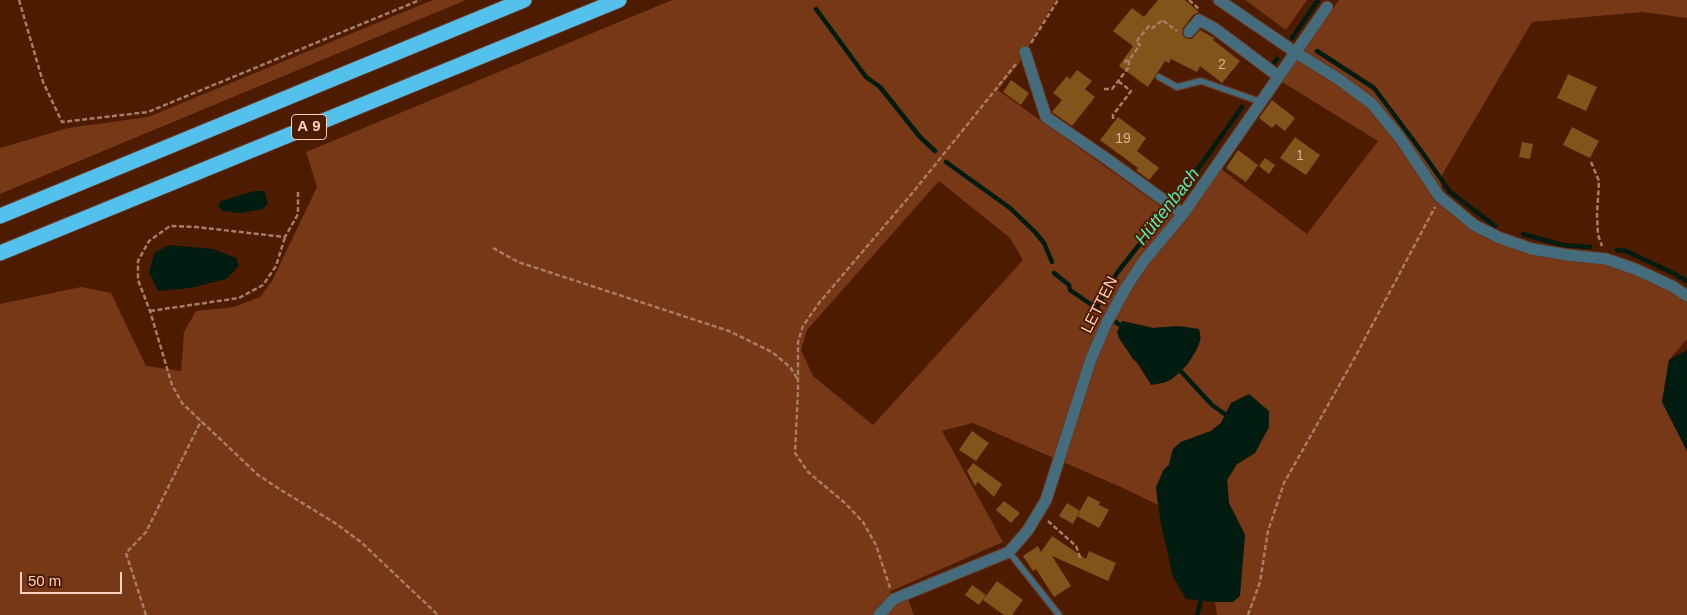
<!DOCTYPE html>
<html>
<head>
<meta charset="utf-8">
<style>
  body { margin:0 }
  #map { position:relative; width:1687px; height:615px; overflow:hidden; background:#4d1b00; font-family:Arial,sans-serif }
  canvas { display:block }
  .scale { position:absolute; left:20px; top:572px; width:102px; height:22px; box-sizing:border-box; border:2px solid #fbd2bf; border-top:0; padding-left:6px; font-size:15px; line-height:18px; white-space:nowrap; color:#fbd2bf; -webkit-text-stroke:4px #4d1b00; paint-order:stroke }
</style>
</head>
<body>
<div id="map">
<canvas width="1687" height="615"></canvas>
<div class="scale">50 m</div>
</div>
<script>
const context = document.querySelector('canvas').getContext('2d');
context.lineJoin = 'round';
function fill(path, color) { context.fillStyle = color; context.fill(path, 'evenodd'); }
function trace(path, color, width, dash) { context.strokeStyle = color; context.lineWidth = width; context.lineCap = dash ? 'butt' : 'round'; context.setLineDash(dash || []); context.stroke(path); }
function label(font, color, halo, rows, align = 'center') {
  context.font = font + ' Arial,sans-serif'; context.lineWidth = 4; context.setLineDash([]); context.textBaseline = 'middle'; context.strokeStyle = halo; context.fillStyle = color; for (const [text, x, y, turn = 0] of rows) {
    context.save(); context.translate(x, y); context.rotate((+turn || 0) * Math.PI / 180); context.textAlign = isNaN(turn) ? turn : align; if (halo) context.strokeText(text, 0, 0); context.fillText(text, 0, 0); context.restore();
  }
}
fill(new Path2D(`
  M433,0H466L0,194V148L68,128L148,117Z
  M672,0H1056L1019,63L998,90L1173,215L1213,163L1307,234L1378,141L1282,82L1339,0H1687V18L1642,12L1532,22L1442,175L1440,203L1468,226L1604,263L1651,281L1687,302V339L1669,360L1662,402L1687,451V615H1217L1215,602H1233L1245,535L1229,503L1227,480L1237,464L1255,453L1231,403L1221,423L1211,431L1181,442L1173,449L1169,465L1156,487L1158,505L1123,488L973,423L942,431L1003,542L889,592L908,599L914,615H0V304L81,287L111,293L146,366L181,371L184,332L196,311L234,307L260,297L272,281L317,187L306,152ZM939,181L1010,238L1023,260L873,425L813,376L801,350L807,330ZM1122,321L1153,328L1179,326L1189,363L1172,379L1151,385C1141,368 1130,354 1119,338Z
  M1245,0H1307L1286,30Z`), '#763816');
fill(new Path2D(`
  M254,191H264L268,203L263,209L241,213L223,211L218,206L221,201Z
  M169,245L213,249L236,258L239,266L226,279L190,288L158,291L149,273L154,253Z
  M1122,321L1153,328L1179,326L1199,329C1200,333 1201,338 1200,341C1195,357 1179,378 1163,383C1159,384 1155,384 1151,385L1138,363L1133,359L1119,338L1117,332Z
  M1687,350V451L1662,402L1669,360Z
  M1249,394L1269,411V427L1255,453L1237,464L1227,480L1229,503L1245,535L1240,596L1233,602H1215L1186,599L1173,577L1160,519L1156,487L1164,469L1169,465L1173,449L1181,442L1211,431L1221,423L1231,403Z`), '#001c11');
trace(new Path2D(`
  M816,9L866,77L880,87L920,137L935,151
  M1292,38L1318,0
  M1317,51L1374,88L1422,152L1450,192L1495,226
  M1272,66L1277,59
  M946,162L1010,208L1035,232L1044,243L1052,262
  M1523,234L1562,245L1590,247
  M1617,250L1626,251L1673,273L1687,281
  M1054,273L1069,285L1070,290L1099,310
  M1096,308L1117,273L1190,180L1242,107
  M1113,320L1124,328
  M1177,367L1212,405L1229,417
  M1197,615L1201,600V594`), '#001c11', 4.5);
fill(new Path2D(`
  M1158,0H1185L1199,12L1193,15L1183,28L1182,34L1184,37L1187,39H1192L1200,30L1214,38L1213,40L1240,61L1222,83L1200,66L1197,72L1171,59L1169,63L1165,61L1148,87L1119,66L1133,46L1113,31L1132,8L1144,17Z
  M1077,70L1092,81L1085,89L1095,97L1072,126L1052,112L1062,100L1053,93L1067,76L1070,79Z
  M1568,74L1597,87L1586,111L1557,98Z
  M1011,80L1029,93L1021,105L1003,92Z
  M1272,100L1295,118L1285,131L1276,124L1272,128L1259,118Z
  M1118,117L1146,138L1137,151L1159,168L1149,180L1136,170L1138,168L1100,140Z
  M1572,127L1599,141L1590,158L1563,145Z
  M1295,137L1320,155L1306,175L1280,158Z
  M1522,142L1533,144L1530,159L1519,157Z
  M1238,150L1258,165L1246,182L1226,168Z
  M1265,158L1275,165L1269,174L1259,166Z
  M972,431L989,443L976,461L959,450Z
  M973,463L1002,484L994,497L978,482L975,486L967,471Z
  M1088,496L1100,502L1099,505L1109,510L1099,528L1077,516Z
  M1004,501L1020,513L1011,523L996,510Z
  M1067,503L1080,511L1073,524L1059,516Z
  M1052,536L1086,559L1089,551L1116,563L1108,581L1052,556L1071,586L1054,597L1036,569L1033,571L1023,556L1038,546L1041,552Z
  M997,581L1023,600L1012,615H1004L983,600Z
  M972,585L986,595L979,605L965,595Z`), '#82531b');
const lane = new Path2D(`
  M1159,77L1177,87L1201,81L1261,102
  M1009,552L1059,615`);
const street = new Path2D(`
  M1219,0L1295,52L1340,80L1372,104L1400,138L1439,196L1474,225L1500,238L1532,249L1568,255L1606,259L1635,269L1672,286L1687,296
  M1189,32L1199,20L1214,28L1278,76
  M1025,52L1046,117L1107,159L1183,214
  M879,615L894,599L1009,552L1028,530L1046,500L1091,359L1107,322L1127,286L1143,262L1183,214L1327,7`);
const highway = new Path2D(`
  M0,216L524,0
  M0,253L619,0`);
trace(lane, '#69381f', 8);
trace(street, '#69381f', 13);
trace(highway, '#69381f', 17);
trace(new Path2D(`
  M19,0L43,82L62,122L148,112L420,0
  M1189,0L1199,9
  M1031,43L1058,0
  M1124,62L1129,60L1140,45L1136,42L1149,26L1153,28L1162,20L1177,31
  M1104,89H1112L1129,67V60
  M1113,119V115L1131,91L1118,81
  M1591,162L1599,181L1597,215L1598,235L1602,246
  M298,192V214L285,237L196,227L170,226L149,241L138,261V280L150,311L172,385L182,403L258,475L281,490L335,523L361,542L438,615
  M493,248L518,262L729,331L772,352L790,367L798,380
  M150,311L239,298L263,285L276,266L285,237
  M1048,521L1076,546L1081,560
  M890,588L876,545L863,522L845,503L808,472L795,453L798,391V342L803,326L819,303L914,191L1016,64
  M146,615L126,553L146,532L201,421
  M1248,615L1260,582L1268,531L1284,483L1354,359L1435,207`), '#a97c65', 2.5, [5, 2.5]);
trace(lane, '#446c7d', 5.5);
trace(street, '#446c7d', 11);
trace(highway, '#53c1ec', 15);
label('14px', '#ddb296', null, [
  ["2",1222,65],
  ["19",1123,139],
  ["1",1300,156]
]);
for (const [x, y, w] of [
  [309,127,35]
]) { const box = new Path2D(); box.roundRect(x - w / 2, y - 12.5, w, 25, 4); context.fillStyle = '#4d1b00'; context.fill(box); trace(box, '#fbd2bf', 1); }
label('bold 15px', '#fbd2bf', null, [
  ["A 9",309,127]
]);
label('16px', '#fbd2bf', '#4d1b00', [
  ["LETTEN",1100,305,-63]
]);
label('italic 18px', '#52e7b4', '#4d1b00', [
  ["Hüttenbach",1168,207,-52]
]);
</script>
</body>
</html>
